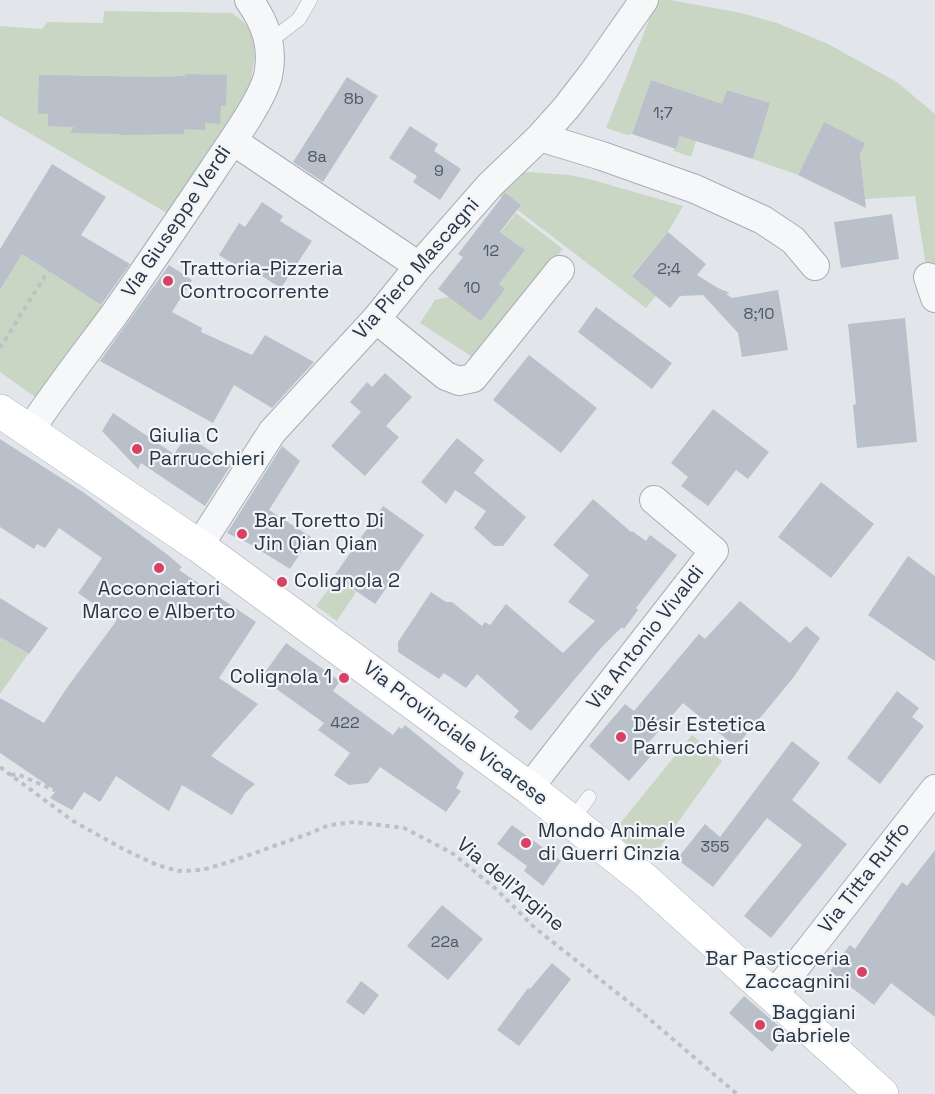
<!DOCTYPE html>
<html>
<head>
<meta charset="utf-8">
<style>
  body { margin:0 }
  canvas { display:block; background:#e2e6eb }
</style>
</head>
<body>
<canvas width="935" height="1094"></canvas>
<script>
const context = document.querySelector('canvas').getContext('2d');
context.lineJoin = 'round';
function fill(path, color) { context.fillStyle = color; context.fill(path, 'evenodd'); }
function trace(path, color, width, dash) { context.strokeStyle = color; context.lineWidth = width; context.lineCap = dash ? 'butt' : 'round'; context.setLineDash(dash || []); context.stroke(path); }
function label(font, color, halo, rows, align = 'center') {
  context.font = font + ' "Space Grotesk",sans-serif'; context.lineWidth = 4.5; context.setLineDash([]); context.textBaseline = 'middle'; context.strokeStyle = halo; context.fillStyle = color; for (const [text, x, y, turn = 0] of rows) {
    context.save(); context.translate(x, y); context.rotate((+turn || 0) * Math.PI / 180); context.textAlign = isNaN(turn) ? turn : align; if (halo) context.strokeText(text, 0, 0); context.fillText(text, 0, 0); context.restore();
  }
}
fill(new Path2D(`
  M657,0H670L741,13L777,23L828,44L897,82L935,114V273H927L915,196L865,199L860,154L864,143L824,122L798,175L753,159L770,103L727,90L710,145L696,141L691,157L672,150L676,149L694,95L651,80L632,134L627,135L606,128Z
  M104,11L232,13L244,22L253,33L255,55L250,86L172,216L0,116V26L42,29L47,22L103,23Z
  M528,172L569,175L589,179L683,206L668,232L632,275L656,296L646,308L498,195L514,175Z
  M516,213L563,249L474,358L420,323L435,300L499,284L524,250L501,232Z
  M22,254L104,307L38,399L0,372V290Z
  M337,578L356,592L337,621L316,606Z
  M0,637L28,654L0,694Z
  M692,735L722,761L650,861L613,832Z`), '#c9d6c3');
fill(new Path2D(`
  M185,74L227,75L226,105L221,106L220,124L205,123V130L185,129L183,134L120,135V134L70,133L74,127L48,126V114L38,113L39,75L157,77L185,76Z
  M347,77L378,96L323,182L293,162Z
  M651,80L722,104L727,90L770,103L753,159L680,136L676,149L632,134Z
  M824,122L865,143L860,154L866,208L798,175Z
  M410,126L438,144L434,151L461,169L440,200L413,182L417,176L389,158Z
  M52,164L106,197L81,235L130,264L101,305L22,254L0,290V249Z
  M505,193L521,205L500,232L525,250L499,284L505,289L481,321L438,289L463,257L458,254Z
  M262,202L283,216L280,221L312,241L281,288L247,267L245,271L219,255L239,223L245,227Z
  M892,214L899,259L841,268L834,222Z
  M668,232L706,264L697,275L718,288L730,293L726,294L732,298L778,290L788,350L742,357L738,333L703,295L680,296L670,308L632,276Z
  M169,265L192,280L172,312L202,328L201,332L252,355L265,335L314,362L272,408L234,385L213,423L100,361Z
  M596,307L672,363L652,389L578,332Z
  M905,318L917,442L857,448L853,405L856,404L848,324Z
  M529,355L597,408L561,453L493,400Z
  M385,373L412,397L386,426L399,437L365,476L331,446L361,412L350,402L367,382L372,387Z
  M713,409L769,452L748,479L736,470L708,506L681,486L688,477L671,463Z
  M113,413L174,454L187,435L231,465L205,506L141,463L138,469L102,431Z
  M457,438L484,460L474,473L526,517L503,546H494L474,528L486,511L455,490L446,504L421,482Z
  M0,439L83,492L168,555L182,567L179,570L256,622L219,678L258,704L211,756L255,784L245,793L232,815L182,785L169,811L116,776L100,802L84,792L72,810L50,798L56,791L0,753V698L44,723L66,689L117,620L78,593L102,558L59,528L45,548L37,544L34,549L0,527Z
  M282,446L300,461L269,510L311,537L290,569L248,543L227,533Z
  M821,482L874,524L831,578L778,537Z
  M593,499L631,532L632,531L646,541L650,535L677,555L636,608L638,610L624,629L622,627L601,648L531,731L514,717L519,711L477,674L466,688L444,673L439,679L398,652V642L431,592L446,602H452L482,626L485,622L490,625L506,604L563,653L595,621L568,602L589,575L553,545Z
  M383,506L424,535L375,604L334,576Z
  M908,556L935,576V661L868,615Z
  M0,598L48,628L29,654L0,637Z
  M740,601L790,643L806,626L820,638L793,678L736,747L683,703L643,749L651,756L629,781L589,746L625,704L634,711L699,634L705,639Z
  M286,643L340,681L333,691L393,735L399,727L402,729L405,725L464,773L456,788L461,791L446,812L380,767L368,783L349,785L334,775L350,753L318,730L324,723L261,678Z
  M897,691L919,708L912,717L924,726L880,784L847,758Z
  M792,741L820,763L792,800L847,844L771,938L744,916L802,845L767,818L713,887L677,859L705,824L720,837Z
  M512,825L561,861L543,886L524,871L527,866L497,844Z
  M935,850V1017L891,983L874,1005L830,971L850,945L855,949L902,882L907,886Z
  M442,905L483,939L448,980L407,946Z
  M552,963L571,979L519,1046L497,1030L528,988L530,989Z
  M361,981L379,995L364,1015L346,1002Z
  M744,996L788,1034L772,1052L729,1013Z`), '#b9c0c9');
const service = new Path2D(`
  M270,41L299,19L310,0
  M571,821L589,797`);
const minor = new Path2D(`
  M540,137L602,156L695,189L763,220L793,240L815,266
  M233,141L407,258
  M928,277L935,298
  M376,319L446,376L459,381L473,378L560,270
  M30,430C56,391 85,354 113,316C147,268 180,219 213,170C228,147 262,101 268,76C274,47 266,24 249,0
  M199,546L272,432L376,319L419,266L490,185L540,137L566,108L593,73L644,0
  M529,788L714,551L654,500
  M773,996L935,789`);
const secondary = new Path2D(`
  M0,411L199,546L529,788L645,880L882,1094`);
trace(service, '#a7adb6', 15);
trace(minor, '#a7adb6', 30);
trace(secondary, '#a7adb6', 34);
trace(new Path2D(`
  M0,348L48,271
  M0,767L73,821L125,850L157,865L178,871L202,870L226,863L308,834L329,825L355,822L404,828L452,853L496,889L535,928L640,1011L737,1094
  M11,775L17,774L54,790L76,761L77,752L97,717`), '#bcc1c6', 4, [4.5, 4.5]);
trace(service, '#f5f7f9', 14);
trace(minor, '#f5f7f9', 28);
trace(secondary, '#fff', 33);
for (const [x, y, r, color] of [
  [168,281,6,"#d64164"],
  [137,449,6,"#d64164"],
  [242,534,6,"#d64164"],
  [159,568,6,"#d64164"],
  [282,582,6,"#d64164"],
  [344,678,6,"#d64164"],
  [621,737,6,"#d64164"],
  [526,843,6,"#d64164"],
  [862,972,6,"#d64164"],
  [760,1025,6,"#d64164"]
]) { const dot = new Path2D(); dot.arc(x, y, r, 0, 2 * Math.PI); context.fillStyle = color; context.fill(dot); trace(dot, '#f2f5f8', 2); }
label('16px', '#4d5865', null, [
  ["8b",354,100],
  ["1;7",663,114],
  ["8a",317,158],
  ["9",439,172],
  ["12",491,252],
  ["2;4",669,270],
  ["10",472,289],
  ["8;10",759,315],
  ["422",345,724],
  ["355",715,848],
  ["22a",445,943]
]);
label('20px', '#293544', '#f2f5f8', [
  ["Via Giuseppe Verdi",177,222,-56],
  ["Via Piero Mascagni",417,269,-49],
  ["Via Antonio Vivaldi",646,638,-52],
  ["Via Provinciale Vicarese",455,734,37],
  ["Via Titta Ruffo",865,878,-52],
  ["Via dell'Argine",510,885,40]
]);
label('20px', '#293544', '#f2f5f8', [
  ["Trattoria-Pizzeria",180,270],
  ["Controcorrente",180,293],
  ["Giulia C",149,437],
  ["Parrucchieri",149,460],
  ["Bar Toretto Di",254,522],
  ["Jin Qian Qian",254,545],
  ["Colignola 2",294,582],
  ["Acconciatori",159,590,"center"],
  ["Marco e Alberto",159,613,"center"],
  ["Colignola 1",332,678,"right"],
  ["Désir Estetica",633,726],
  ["Parrucchieri",633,749],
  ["Mondo Animale",538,832],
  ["di Guerri Cinzia",538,855],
  ["Bar Pasticceria",850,960,"right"],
  ["Zaccagnini",850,983,"right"],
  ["Baggiani",772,1014],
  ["Gabriele",772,1037]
], 'left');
</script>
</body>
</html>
